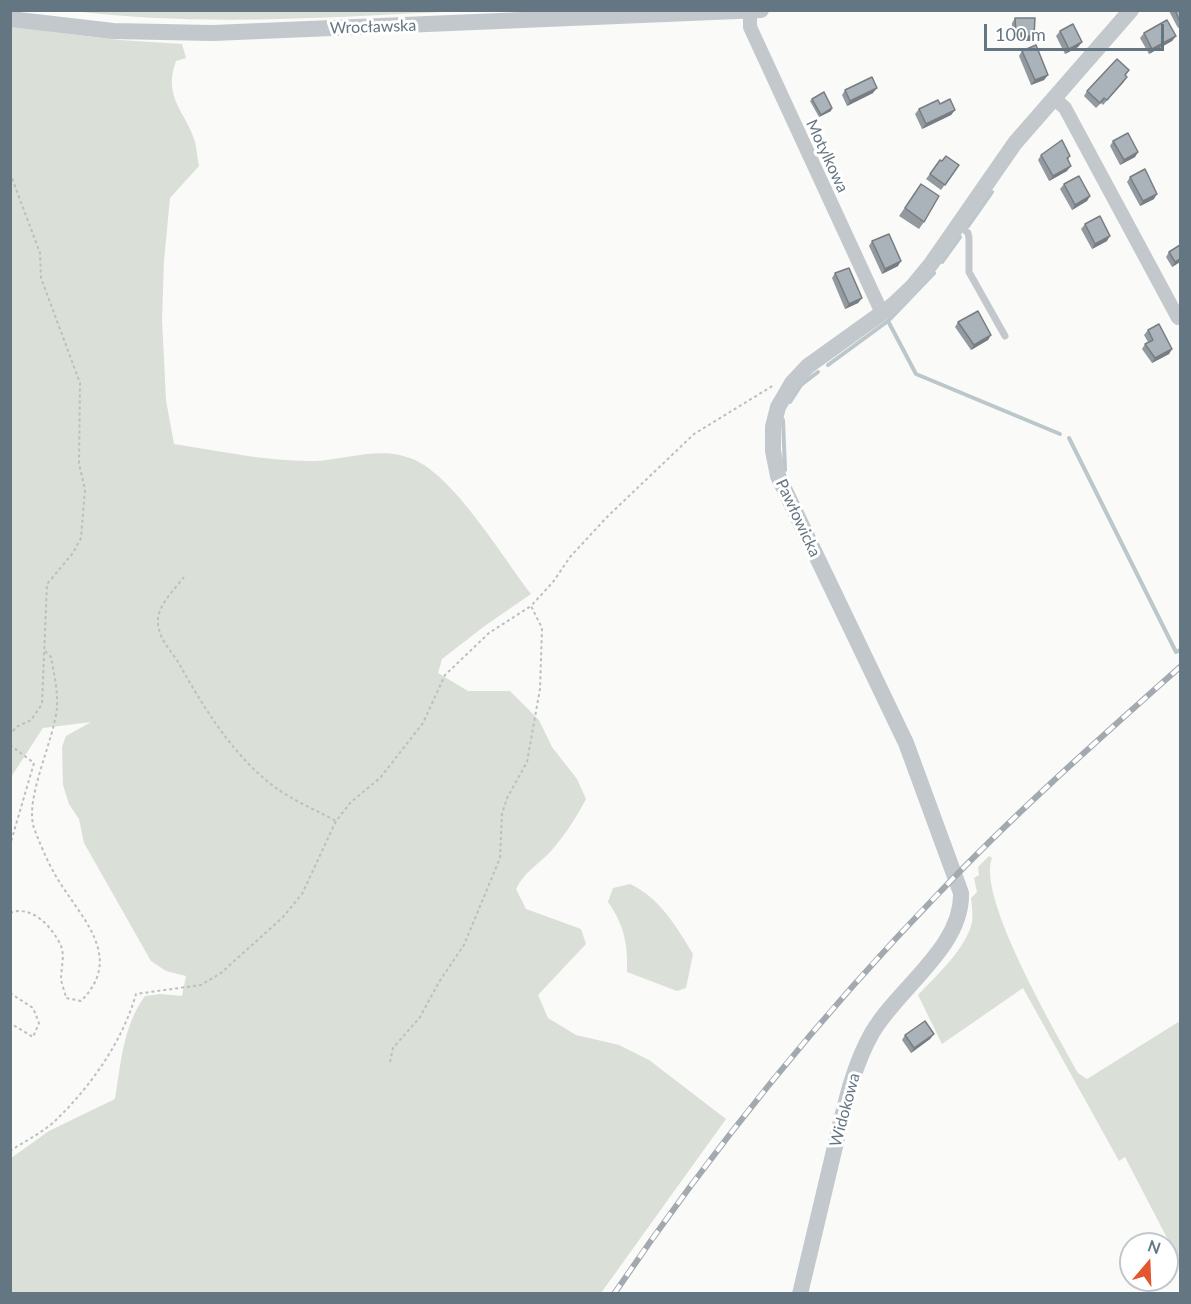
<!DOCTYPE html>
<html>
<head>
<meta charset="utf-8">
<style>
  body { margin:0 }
  #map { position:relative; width:1191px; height:1304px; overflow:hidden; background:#fafaf8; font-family:Lato,sans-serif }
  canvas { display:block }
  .frame { position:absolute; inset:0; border:12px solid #657683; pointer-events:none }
  .north { position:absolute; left:1119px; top:1232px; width:60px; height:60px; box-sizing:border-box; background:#fff; border:2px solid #c1c8cd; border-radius:50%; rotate:19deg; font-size:16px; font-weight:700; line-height:24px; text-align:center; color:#657683 }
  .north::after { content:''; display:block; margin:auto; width:21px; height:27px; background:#e4572e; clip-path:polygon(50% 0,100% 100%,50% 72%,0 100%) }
  .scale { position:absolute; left:984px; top:24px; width:180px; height:27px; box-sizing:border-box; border:3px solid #657683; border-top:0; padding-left:8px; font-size:18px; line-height:21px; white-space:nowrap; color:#657683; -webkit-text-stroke:4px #fff; paint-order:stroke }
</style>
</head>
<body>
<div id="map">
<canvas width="1191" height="1304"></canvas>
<div class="frame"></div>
<div class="north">N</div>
<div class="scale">100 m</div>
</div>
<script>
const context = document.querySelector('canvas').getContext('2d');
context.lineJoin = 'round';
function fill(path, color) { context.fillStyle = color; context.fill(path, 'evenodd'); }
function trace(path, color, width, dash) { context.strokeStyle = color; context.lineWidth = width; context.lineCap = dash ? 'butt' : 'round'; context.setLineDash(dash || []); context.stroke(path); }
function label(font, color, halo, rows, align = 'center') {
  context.font = font + ' Lato,sans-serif'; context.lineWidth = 6; context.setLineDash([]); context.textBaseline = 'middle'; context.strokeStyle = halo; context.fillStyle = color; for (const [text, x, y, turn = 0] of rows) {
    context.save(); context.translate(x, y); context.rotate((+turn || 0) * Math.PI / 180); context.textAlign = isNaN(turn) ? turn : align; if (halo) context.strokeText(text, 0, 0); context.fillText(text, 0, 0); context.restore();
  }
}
fill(new Path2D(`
  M74,11H463C333,17 203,27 74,11Z
  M11,27L120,40L182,44L186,58L176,61C162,98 187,113 195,142C197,150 197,158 199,166L170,198L164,261L162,320L166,400L174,444C220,451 269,462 315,461C349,459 382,445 415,460C456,479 503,558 531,594L486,625L442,659L438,673L468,691H510L539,720L552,747L577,779L586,799C576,818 565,835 551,851C538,865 525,871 516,889L526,909L581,929L586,944L538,995L548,1018L576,1035L619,1045L649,1060L726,1119L601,1293H11V1158L49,1131L115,1099C121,1063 123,1026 145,996L160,994L182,996L186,976L166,971L151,961L84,843L79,819L69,804L63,785L62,747L66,736L91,722L43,728L11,777Z
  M989,856L992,858C976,897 1057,1034 1078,1073L1087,1079L1180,1021V1263L1125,1157L1119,1161L1023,988L942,1044L918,995C935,977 967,948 972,922C973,915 972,906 971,898L977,892L974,878L979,875L978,867Z
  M630,884C660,898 676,926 693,954L686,988L677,991L627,972C628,943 624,925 608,902L613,888Z`), '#dadfd7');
trace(new Path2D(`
  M968,226L992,192
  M942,262L960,237
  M888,321L916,374L1060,434
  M828,365L888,321L934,273
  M790,402L801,385L818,372
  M783,420L785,470
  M1069,438L1176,652L1180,650`), '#bbc7cb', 4);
trace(new Path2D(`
  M10,173L40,253L41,278L80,383L79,464L85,489L81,538L73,553L47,584L42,704L31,720L16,727L10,735
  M184,577C175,589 156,607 158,623C159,641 173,652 181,667C205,710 235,758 276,788C294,801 316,810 336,821
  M10,745L34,763L10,845
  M10,913C32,904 53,928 61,946C65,955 61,969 61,979C62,985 65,992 66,998L81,1001C125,957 81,918 57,878C48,863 40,844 34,828C24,799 55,738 57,707C58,691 54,673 51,657L45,651
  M10,993L33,1008L39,1023L33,1037L10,1023
  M390,1062L393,1048L420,1017L439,982L464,945L500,858L502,814L507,798L527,762L540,689L542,628L531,606L553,582L570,557L607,517L694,434L774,385
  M10,1151C25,1141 44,1132 57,1119C92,1085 123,1040 136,994L201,985L221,973L283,917L302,894L336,821L351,802L380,778L423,723L445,675L489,633L531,606`), '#bbbfc2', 2, [3, 3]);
trace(new Path2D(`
  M958,224L968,233L969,238V272L1005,336`), '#c3c8cc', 7);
trace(new Path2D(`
  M750,11V27L882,313
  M1054,98L1065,108L1178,318`), '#c3c8cc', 14);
trace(new Path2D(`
  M10,19L113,31L213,33L761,10
  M800,1294C811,1247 822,1201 833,1155C843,1114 851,1070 872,1033C898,988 963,947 961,893L906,743L778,476L773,451V427L778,407L792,383L808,366L893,305L912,287L931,264L1015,143L1131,10`), '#c3c8cc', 16);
const rail = new Path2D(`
  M614,1294C711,1151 819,1017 939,893C1015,813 1098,740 1180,667`);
trace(rail, '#a2aab0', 6);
trace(rail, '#fff', 4, [11]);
fill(new Path2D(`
  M1170,10H1180V27L1178,28L1169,11Z
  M1015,18L1031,41H1022L1021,38H1012V23Z
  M1060,31L1082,42L1078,47L1065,54L1056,36Z
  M1144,33L1176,36L1172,41L1149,54L1140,38Z
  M1022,51L1048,75L1044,80L1031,85L1019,56Z
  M1125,75L1124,82L1103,105L1101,103L1096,108L1084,96L1087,91Z
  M845,90L873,93L847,106L842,95Z
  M812,99L831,111L819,117L810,101Z
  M940,104L955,110L951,115L922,129L915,114L919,109Z
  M1113,141L1138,152L1135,157L1120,165L1110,146Z
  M1041,155L1070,156L1068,160L1067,171L1049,181L1038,160Z
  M940,160L942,161L959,165L941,190L926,179Z
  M1130,177L1154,199L1140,206L1127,182Z
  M921,184L924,222L919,229L899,216Z
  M1064,184L1090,196L1087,201L1072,210L1060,189Z
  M1085,224L1107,241L1092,249L1081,229Z
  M872,241L898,266L882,274L869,246Z
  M1180,245V262L1172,267L1166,257L1169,252Z
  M835,273L862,298L858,303L845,309L832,278Z
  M958,322L991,335L988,340L971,350L955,327Z
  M1148,330L1172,349L1169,354L1152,363L1142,349L1145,344L1148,342L1144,335Z
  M934,1034L930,1039L911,1053L902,1040L905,1035Z`), '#929a9f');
fill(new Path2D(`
  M1016,33H1025L1021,38H1012Z
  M1025,36H1034L1031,41H1022Z
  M1176,36L1172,41L1149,54L1152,49Z
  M1082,42L1078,47L1065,54L1069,49Z
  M1048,75L1044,80L1031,85L1035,80Z
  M877,88L873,93L847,106L850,101Z
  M832,108L831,111L819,117L821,115Z
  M955,110L951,115L922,129L926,124Z
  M1138,152L1135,157L1120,165L1124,160Z
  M1071,166L1067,171L1049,181L1053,176Z
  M1157,194L1154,199L1140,206L1143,201Z
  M1090,196L1087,201L1072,210L1075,205Z
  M1110,236L1107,241L1092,249L1095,244Z
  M1180,259V262L1172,267L1175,262Z
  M901,261L898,266L882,274L885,269Z
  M862,298L858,303L845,309L849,304Z
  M991,335L988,340L971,350L974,345Z
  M1172,349L1169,354L1152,363L1155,358Z
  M934,1034L930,1039L911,1053L914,1048Z`), '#777d82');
const building = new Path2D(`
  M1175,10H1180V22Z
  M1015,18H1035L1034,36H1025V33H1016Z
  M1167,20L1176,36L1152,49L1144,33Z
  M1073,24L1082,42L1069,49L1060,31Z
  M1036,45L1048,75L1035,80L1022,51Z
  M1117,59L1129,70L1125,75L1127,77L1107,100L1104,98L1100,103L1087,91Z
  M872,77L877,88L850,101L845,90Z
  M824,92L832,108L821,115L812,99Z
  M950,99L955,110L926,124L919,109L938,100L940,104Z
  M1128,133L1138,152L1124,160L1113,141Z
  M1062,140L1070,156L1067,158L1071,166L1053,176L1041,155Z
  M946,156L959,165L945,185L930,174L940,160L942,161Z
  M1145,169L1157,194L1143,201L1130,177Z
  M1079,176L1090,196L1075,205L1064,184Z
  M921,184L939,196L924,222L905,208Z
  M1100,216L1110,236L1095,244L1085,224Z
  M889,234L901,261L885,269L872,241Z
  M1180,245V259L1175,262L1169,252Z
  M849,268L862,298L849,304L835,273Z
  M978,311L991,335L974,345L958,322Z
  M1159,324L1172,349L1155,358L1145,344L1153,340L1148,330Z
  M925,1021L934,1034L914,1048L905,1035Z`);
fill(building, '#aab3b9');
trace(building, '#777d82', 1.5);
label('16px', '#657683', '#fff', [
  ["Wrocławska",373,27,-2],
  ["Motylkowa",827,156,65],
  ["Pawłowicka",798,518,65],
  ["Widokowa",845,1110,-75]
]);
</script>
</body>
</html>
